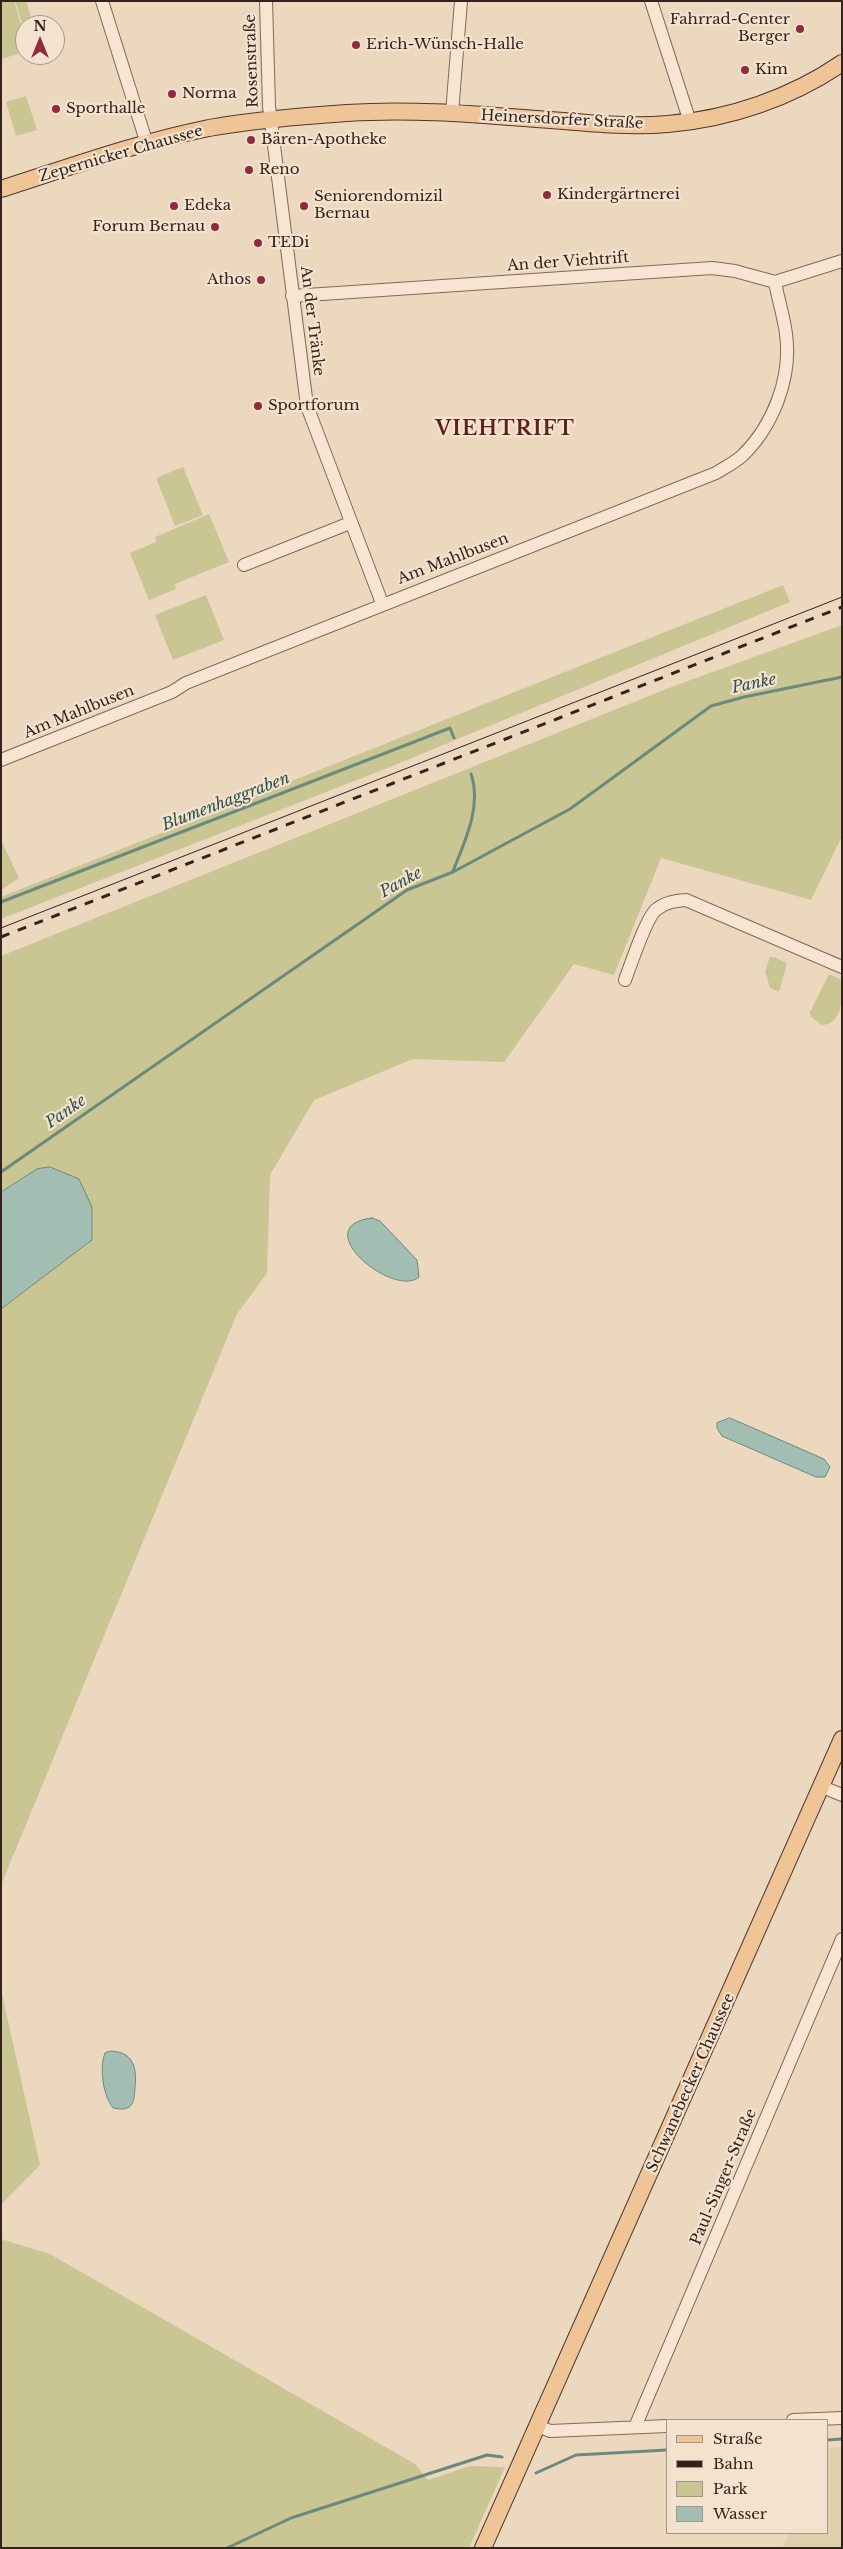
<!DOCTYPE html>
<html>
<head>
<meta charset="utf-8">
<style>
  body { margin:0 }
  #map { position:relative; width:843px; height:2549px; overflow:hidden; background:#ecd7bf; font-family:"Libre Baskerville",serif }
  canvas { display:block }
  .frame { position:absolute; inset:0; border:2px solid #33231c; pointer-events:none }
  .legend { position:absolute; left:666px; top:2419px; width:162px; height:115px; box-sizing:border-box; background:#f3e2ce; border:1px solid #a69687; margin:0; padding:6px 9px; list-style:none; font-size:15px; color:#33231c }
  .legend li { display:flex; align-items:center; gap:10px; height:25px }
  .legend b { width:25px; border:1px solid #a69687 }
  .north { position:absolute; left:15px; top:15px; width:50px; height:50px; box-sizing:border-box; background:#f3e2ce; border:1px solid #a69687; border-radius:50%; rotate:0deg; font-size:14px; font-weight:700; line-height:20px; text-align:center; color:#33231c }
  .north::after { content:''; display:block; margin:auto; width:18px; height:22px; background:#902a3c; clip-path:polygon(50% 0,100% 100%,50% 72%,0 100%) }
</style>
</head>
<body>
<div id="map">
<canvas width="843" height="2549"></canvas>
<div class="frame"></div>
<ul class="legend">
<li><b style="height:6px;background:#efc497"></b>Straße</li>
<li><b style="height:6px;background:#33231c"></b>Bahn</li>
<li><b style="height:14px;background:#c9c693"></b>Park</li>
<li><b style="height:14px;background:#a2bdb1"></b>Wasser</li>
</ul>
<div class="north">N</div>
</div>
<script>
const context = document.querySelector('canvas').getContext('2d');
context.lineJoin = 'round';
function fill(path, color) { context.fillStyle = color; context.fill(path, 'evenodd'); }
function trace(path, color, width, dash) { context.strokeStyle = color; context.lineWidth = width; context.lineCap = dash ? 'butt' : 'round'; context.setLineDash(dash || []); context.stroke(path); }
function label(font, color, halo, rows, align = 'center') {
  context.font = font + ' "Libre Baskerville",serif'; context.lineWidth = 4.5; context.setLineDash([]); context.textBaseline = 'middle'; context.strokeStyle = halo; context.fillStyle = color; for (const [text, x, y, turn = 0] of rows) {
    context.save(); context.translate(x, y); context.rotate((+turn || 0) * Math.PI / 180); context.textAlign = isNaN(turn) ? turn : align; if (halo) context.strokeText(text, 0, 0); context.fillText(text, 0, 0); context.restore();
  }
}
fill(new Path2D(`
  M842,2447V2548H782L789,2533H827V2450L828,2448Z`), '#e1d0ac');
fill(new Path2D(`
  M1,1H14L25,38V52L1,59Z
  M15,1H26L33,25H25V33Z
  M26,96L37,130L16,136L6,102Z
  M183,467L203,515L175,526L156,478Z
  M209,514L229,562L175,584L176,589L149,600L130,553L156,542L155,537Z
  M783,585L790,602L385,769L1,919V897Z
  M206,595L224,640L173,660L155,615Z
  M842,625V836L811,900L661,858L614,975L574,964L504,1062L413,1059L314,1100L270,1175L267,1273L237,1314L1,1885V1309L92,1240L37,1169L1,1192V956L674,686Z
  M1,840L19,878L1,890Z
  M770,957H774L787,963L779,992L770,988L765,971Z
  M829,974L842,980C842,999 843,1024 822,1025L811,1017L810,1012Z
  M1,1989L40,2165L1,2205Z
  M1,2239L50,2254L415,2464L428,2480L470,2466L505,2467L469,2548H1Z`), '#c9c693');
const water = new Path2D(`
  M50,1167L79,1179L92,1207V1240L1,1309V1192L37,1169Z
  M372,1218L380,1221L417,1260L419,1277C394,1299 305,1226 372,1218Z
  M730,1418L824,1459L830,1467L825,1477H816L722,1436L717,1428V1423Z
  M111,2051C134,2052 137,2068 135,2088C134,2094 135,2103 129,2107C125,2110 118,2109 113,2108C103,2095 99,2068 105,2053Z`);
fill(water, '#a2bdb1');
trace(water, '#6a8a7d', 1);
trace(new Path2D(`
  M453,871C465,841 482,806 471,774
  M1,902L450,728L454,738
  M1,1172L407,890L453,872L570,809L711,706L744,697L842,677
  M827,2440L842,2439
  M536,2473L576,2455L667,2450
  M227,2548L291,2518L487,2455L502,2457`), '#6a8a7d', 3);
const minor = new Path2D(`
  M102,1L147,144
  M266,1L269,106L307,406L382,603
  M651,1L690,122
  M452,113L461,1
  M292,296L712,268L735,271L775,282L842,261
  M244,565L350,523
  M1,760L172,692L186,683L716,473C724,468 734,463 742,456C773,426 792,378 786,334C784,317 778,299 775,282
  M625,980C630,967 647,915 657,909C666,902 675,901 686,900L842,967
  M820,1786L842,1795
  M793,2420L842,2418
  M538,2426L550,2431L667,2426
  M635,2427L842,1939`);
const major = new Path2D(`
  M1,189C70,167 139,142 209,128C255,120 301,116 347,113C419,108 492,116 564,121C598,124 633,127 668,124C729,119 791,98 842,63
  M483,2548L842,1739`);
trace(minor, '#836858', 14);
trace(major, '#51372c', 18);
trace(minor, '#f7e5d1', 12);
trace(major, '#efc497', 16);
trace(new Path2D(`
  M1,928L842,597`), '#33231c', 1);
trace(new Path2D(`
  M1,937L842,607`), '#33231c', 3, [9, 9]);
for (const [x, y, r, color] of [
  [800,29,5,"#902a3c"],
  [356,45,5,"#902a3c"],
  [745,70,5,"#902a3c"],
  [172,94,5,"#902a3c"],
  [56,109,5,"#902a3c"],
  [251,140,5,"#902a3c"],
  [249,170,5,"#902a3c"],
  [547,195,5,"#902a3c"],
  [174,206,5,"#902a3c"],
  [304,206,5,"#902a3c"],
  [215,227,5,"#902a3c"],
  [258,243,5,"#902a3c"],
  [261,280,5,"#902a3c"],
  [258,406,5,"#902a3c"]
]) { const dot = new Path2D(); dot.arc(x, y, r, 0, 2 * Math.PI); context.fillStyle = color; context.fill(dot); trace(dot, '#f3e2ce', 2); }
label('15px', '#33231c', '#f3e2ce', [
  ["Fahrrad-Center",790,20,"right"],
  ["Berger",790,37,"right"],
  ["Erich-Wünsch-Halle",366,45],
  ["Kim",755,70],
  ["Norma",182,94],
  ["Sporthalle",66,109],
  ["Bären-Apotheke",261,140],
  ["Reno",259,170],
  ["Kindergärtnerei",557,195],
  ["Seniorendomizil",314,197],
  ["Bernau",314,214],
  ["Edeka",184,206],
  ["Forum Bernau",205,227,"right"],
  ["TEDi",268,243],
  ["Athos",251,280,"right"],
  ["Sportforum",268,406]
], 'left');
label('15px', '#33231c', '#f3e2ce', [
  ["Rosenstraße",252,61,-92],
  ["Heinersdorfer Straße",562,120,3],
  ["Zepernicker Chaussee",121,154,-16],
  ["An der Viehtrift",568,262,-4],
  ["An der Tränke",312,321,83],
  ["Am Mahlbusen",453,559,-21],
  ["Am Mahlbusen",79,712,-22],
  ["Schwanebecker Chaussee",691,2083,-66],
  ["Paul-Singer-Straße",724,2177,-67]
]);
label('italic 16px', '#2c534a', '#f3e2ce', [
  ["Panke",754,684,-12],
  ["Blumenhaggraben",226,802,-21],
  ["Panke",401,883,-29],
  ["Panke",66,1112,-35]
]);
context.letterSpacing = '1px';
label('bold 20px', '#5e201d', '#f3e2ce', [
  ["VIEHTRIFT",505,429]
]);
context.letterSpacing = '0px';
</script>
</body>
</html>
